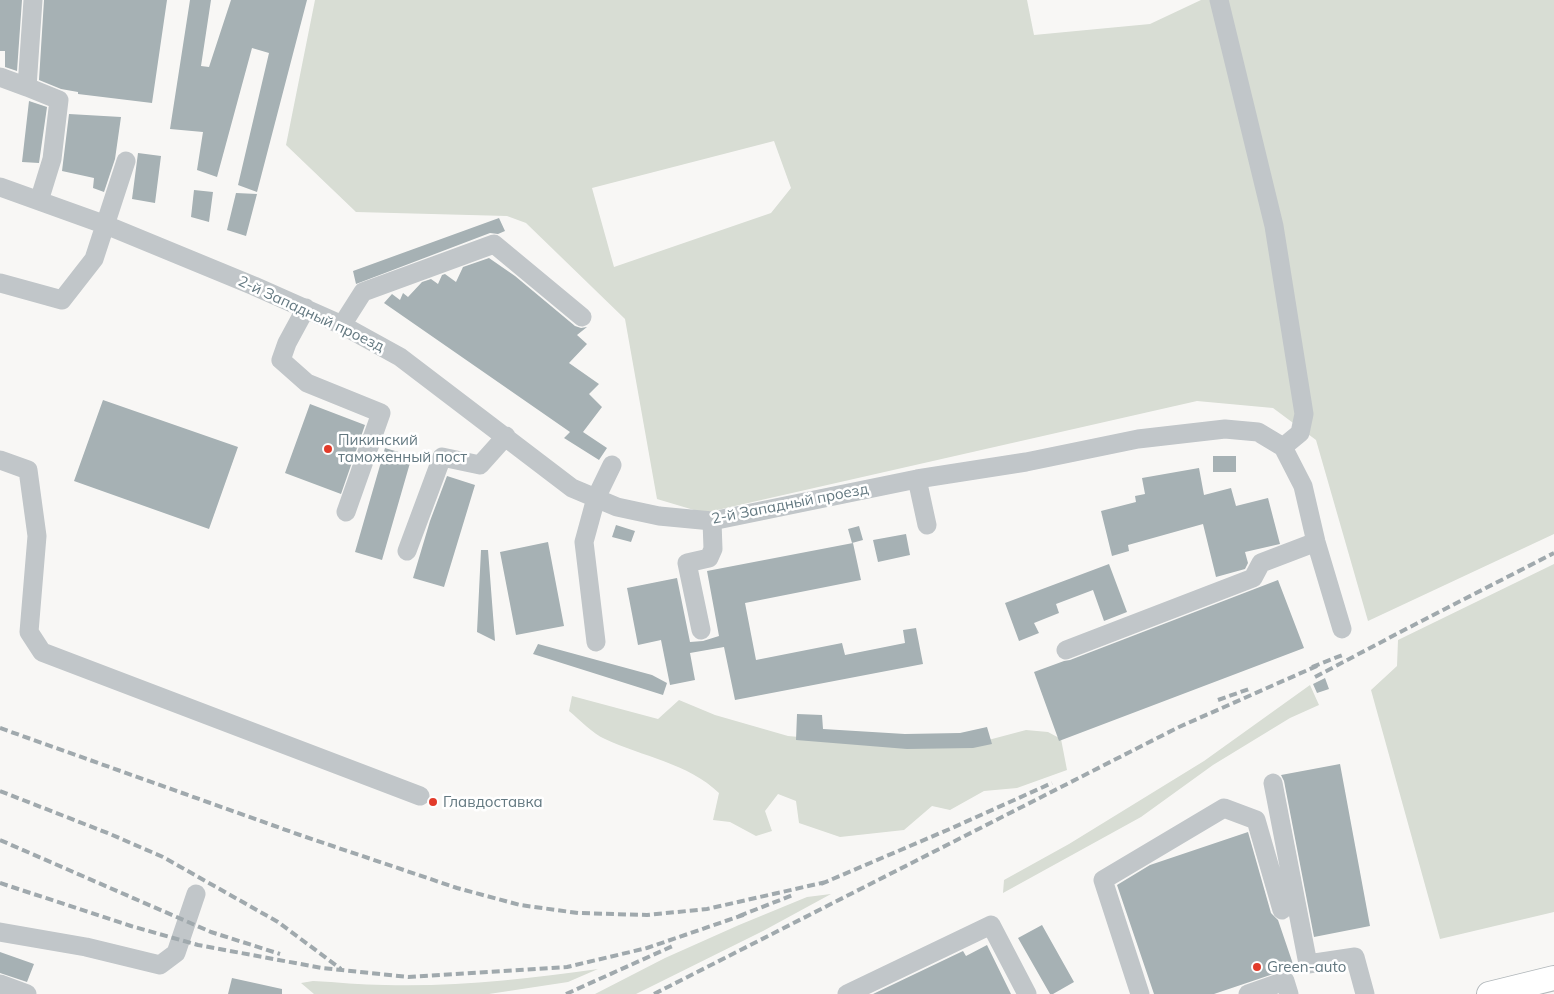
<!DOCTYPE html>
<html>
<head>
<meta charset="utf-8">
<style>
  body { margin:0 }
  canvas { display:block; background:#f8f7f5 }
</style>
</head>
<body>
<canvas width="1554" height="994"></canvas>
<script>
const context = document.querySelector('canvas').getContext('2d');
context.lineJoin = 'round';
function fill(path, color) { context.fillStyle = color; context.fill(path, 'evenodd'); }
function trace(path, color, width, dash) { context.strokeStyle = color; context.lineWidth = width; context.lineCap = dash ? 'butt' : 'round'; context.setLineDash(dash || []); context.stroke(path); }
function label(font, color, halo, rows, align = 'center') {
  context.font = font + ' Mulish,sans-serif'; context.lineWidth = 5; context.setLineDash([]); context.textBaseline = 'middle'; context.strokeStyle = halo; context.fillStyle = color; for (const [text, x, y, turn = 0] of rows) {
    context.save(); context.translate(x, y); context.rotate((+turn || 0) * Math.PI / 180); context.textAlign = isNaN(turn) ? turn : align; if (halo) context.strokeText(text, 0, 0); context.fillText(text, 0, 0); context.restore();
  }
}
fill(new Path2D(`
  M315,0H1027L1034,35L1150,24L1201,0H1554V534L1368,621L1316,440L1273,408L1197,401L704,513L657,499L625,319L526,223L507,216L356,212L286,145ZM774,141L791,188L771,213L614,267L592,188Z
  M1554,564V912L1440,939L1371,690L1397,666L1398,640Z
  M1310,685L1319,705L1290,718L1213,765L1141,817L1003,893L1004,880L1069,844L1204,761Z
  M572,696L658,719L679,700L715,715L788,736L832,740L977,743L1026,730L1048,732L1061,739L1067,770L1017,788L984,791L950,810L932,806L904,830L840,837L799,823L796,801L778,794L765,811L772,831L756,836L730,822L713,820L719,793C688,763 643,757 605,739C593,734 580,720 569,711Z
  M831,894L763,931L636,994H595L665,958L739,925L807,897Z
  M598,969L568,982L489,994H314L301,983L313,981C337,982 361,985 385,985C456,987 528,979 598,969Z`), '#d8ddd4');
fill(new Path2D(`
  M0,0H22L17,71L5,67V51H0Z
  M44,0H167L152,103L78,94V92L61,89L39,80Z
  M190,0H211L201,66L209,67L231,0H307L257,192L238,185L269,53L252,48L217,177L197,170L203,132L170,129Z
  M29,101L47,107L39,163L22,162Z
  M69,114L121,117L115,159L104,192L93,188L94,178L62,171Z
  M138,153L161,156L155,203L132,199Z
  M194,190L213,192L209,222L191,217Z
  M236,193L257,194L246,236L227,230Z
  M499,218L505,231L498,234L490,233L356,284L353,271Z
  M489,258L515,276L575,326L581,328L587,327L577,335L587,344L569,363L599,384L589,394L602,407L583,432L607,448L599,460L564,438L570,432L384,303L392,294L400,300L403,293L408,297L422,282L431,279L438,284L442,275L445,274L456,282L463,267Z
  M103,400L238,447L209,529L74,481Z
  M310,404L365,425L341,494L285,473Z
  M385,448L412,456L382,560L355,552Z
  M1213,456H1236V472H1213Z
  M1199,468L1204,495L1231,488L1236,506L1268,498L1280,544L1245,552L1248,563L1245,569L1216,577L1203,524L1128,545L1129,551L1112,556L1101,511L1136,502L1135,496L1145,494L1142,478Z
  M447,476L475,485L444,587L413,578L430,521Z
  M616,525L635,531L631,542L612,537Z
  M859,526L863,540L852,543L848,529Z
  M906,534L910,555L878,562L873,540Z
  M548,542L564,626L516,635L500,552Z
  M853,543L861,580L745,603L756,660L842,643L845,655L905,643L903,630L916,628L923,664L735,700L724,647L690,653L695,680L670,685L661,640L638,645L627,588L677,578L690,642L703,641L719,636L707,571Z
  M481,550H488L495,641L477,632Z
  M1109,564L1127,612L1104,621L1093,590L1056,604L1059,613L1034,623L1039,633L1019,641L1005,603Z
  M1278,580L1304,648L1059,741L1034,672L1064,661L1070,660Z
  M538,644L652,675L667,683L663,695L533,654Z
  M1325,678L1329,689L1317,693L1313,684Z
  M797,714L822,715L823,729L905,734L960,733L987,727L992,744L973,748L907,749L796,740Z
  M1340,764L1370,926L1314,937L1284,781L1281,775Z
  M1248,832L1271,913L1278,920L1294,967L1214,994H1154L1117,885L1150,865Z
  M1042,925L1074,982L1053,994H1050L1018,938Z
  M987,945L1011,994H873L963,951L966,956Z
  M0,952L34,964L27,982L0,973Z
  M232,978L282,989V994H228Z`), '#a6b1b4');
const major = new Path2D(`
  M1489,994L1554,978`);
trace(major, '#b2b8bb', 26);
trace(new Path2D(`
  M33,0L27,87L59,100L52,159L39,201
  M1219,0L1274,226L1304,414L1300,433L1283,447
  M0,77L27,87
  M0,187L106,225L254,286L342,325L400,357L572,488L617,507L659,516L712,521L917,479L1026,462L1138,439L1225,429L1258,432L1283,447L1303,486L1316,542L1342,629
  M0,283L62,300L94,259L126,161
  M306,308L287,343L281,360L307,383L381,413L346,512
  M342,325L363,292L494,244L582,317
  M0,460L28,470L37,536L29,632L42,652L420,796
  M917,479L927,525
  M407,551L442,457L480,465L506,436
  M701,630L687,563L709,558L713,549L712,521
  M596,642L584,542L596,498L612,465
  M1066,650L1253,578L1261,563L1316,542
  M1273,783L1308,964L1355,957L1365,994
  M0,932L86,947L160,965L176,953L196,894
  M0,984L27,994
  M847,994L991,925L1027,994
  M1140,994L1103,880L1224,808L1256,820L1282,910
  M1248,994L1285,981L1289,994`), '#c1c6c9', 19);
trace(major, '#fff', 24);
trace(new Path2D(`
  M1312,667L1345,654
  M1315,677L1406,629L1554,553
  M1218,700L1249,689
  M0,728L300,835L457,888L520,905L578,913L647,915L707,909L826,882
  M0,791L110,834L163,857L278,922L341,969
  M0,840L211,932L280,954
  M0,883L131,926L198,945L322,968L408,977L567,967L647,948L746,914
  M821,884L952,828L1052,783
  M739,916L793,895
  M566,994L675,945
  M654,994L1179,727L1319,665`), '#a0a9ad', 4, [8, 4]);
for (const [x, y, r, color] of [
  [328,449,5,"#e23b2a"],
  [433,802,5,"#e23b2a"],
  [1257,967,5,"#e23b2a"]
]) { const dot = new Path2D(); dot.arc(x, y, r, 0, 2 * Math.PI); context.fillStyle = color; context.fill(dot); trace(dot, '#fff', 2); }
label('15px', '#637880', '#fff', [
  ["2-й Западный проезд",311,314,25],
  ["2-й Западный проезд",790,504,-11]
]);
label('15px', '#637880', '#fff', [
  ["Пикинский",338,440],
  ["таможенный пост",338,457],
  ["Главдоставка",443,802],
  ["Green-auto",1267,967]
], 'left');
</script>
</body>
</html>
